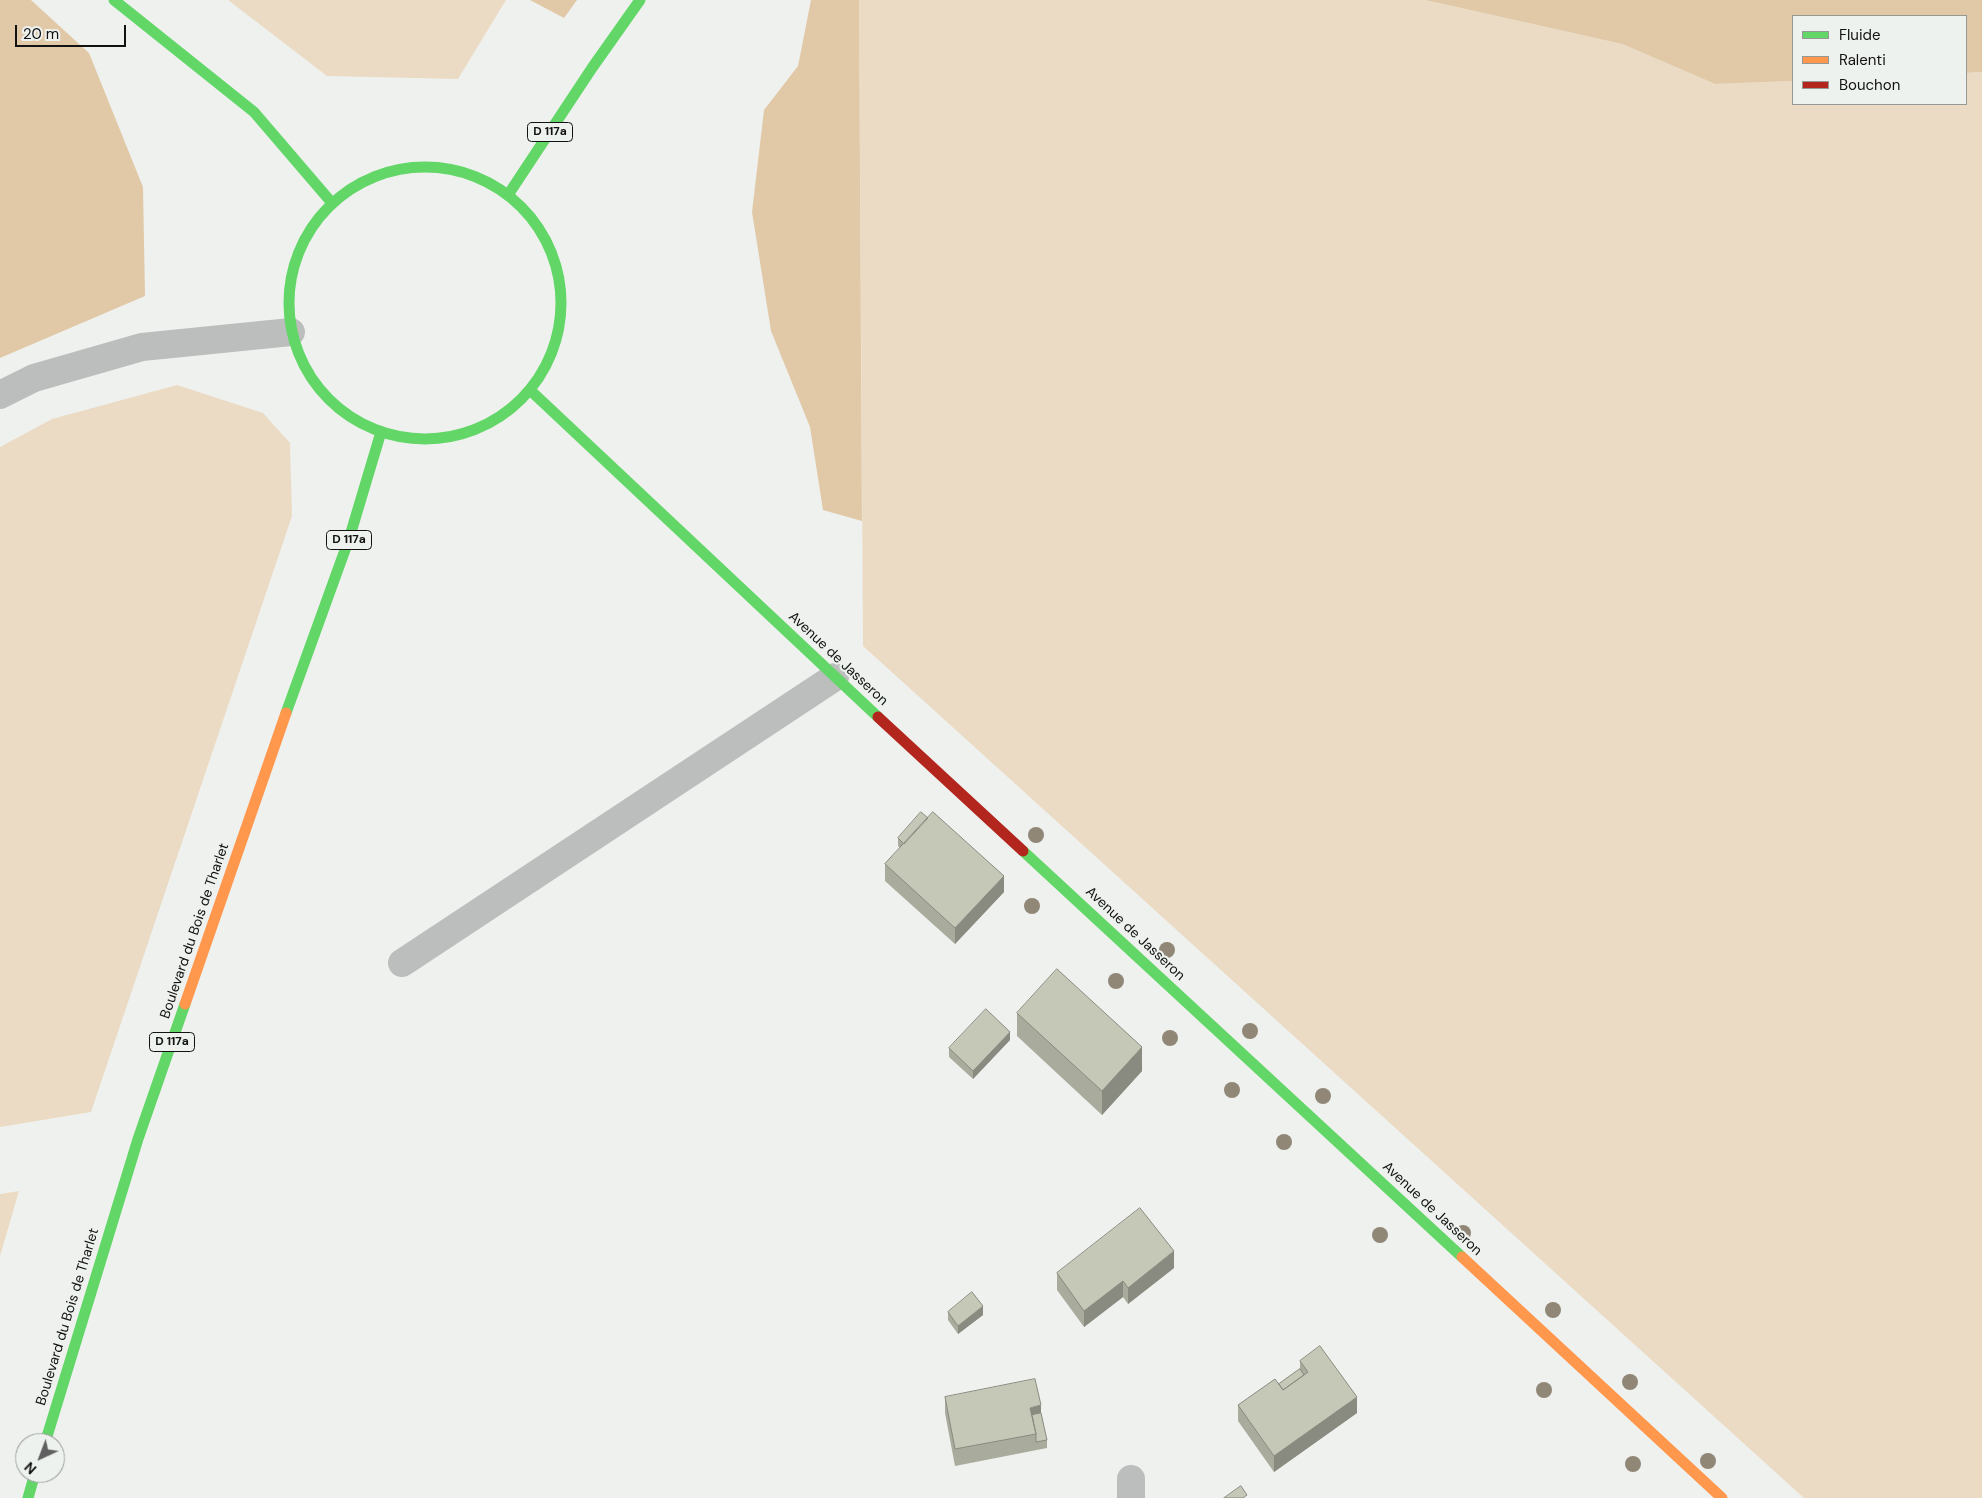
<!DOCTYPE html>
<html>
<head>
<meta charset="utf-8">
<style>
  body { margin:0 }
  #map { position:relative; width:1982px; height:1498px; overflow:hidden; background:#eff1ef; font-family:"DM Sans",sans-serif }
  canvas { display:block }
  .legend { position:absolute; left:1792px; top:15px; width:175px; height:90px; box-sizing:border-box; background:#eef2ee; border:1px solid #969896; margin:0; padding:6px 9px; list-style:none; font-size:15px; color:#111211 }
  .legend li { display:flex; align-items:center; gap:10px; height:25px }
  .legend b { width:25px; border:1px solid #969896 }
  .north { position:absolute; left:15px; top:1433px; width:50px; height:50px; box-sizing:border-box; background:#eef2ee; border:1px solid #969896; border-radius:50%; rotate:223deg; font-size:14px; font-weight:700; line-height:20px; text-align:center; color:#111211 }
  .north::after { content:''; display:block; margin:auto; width:18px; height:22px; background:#5f605f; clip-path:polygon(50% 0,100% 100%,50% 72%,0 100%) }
  .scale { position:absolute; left:15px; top:25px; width:111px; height:22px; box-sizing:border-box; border:2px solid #111211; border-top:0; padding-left:6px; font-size:15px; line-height:18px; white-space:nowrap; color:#111211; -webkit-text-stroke:4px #eef2ee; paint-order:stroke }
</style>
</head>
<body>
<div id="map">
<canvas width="1982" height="1498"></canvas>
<ul class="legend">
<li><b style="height:6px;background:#63d668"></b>Fluide</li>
<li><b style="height:6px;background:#ff974d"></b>Ralenti</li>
<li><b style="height:6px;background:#b3261e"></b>Bouchon</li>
</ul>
<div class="north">N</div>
<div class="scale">20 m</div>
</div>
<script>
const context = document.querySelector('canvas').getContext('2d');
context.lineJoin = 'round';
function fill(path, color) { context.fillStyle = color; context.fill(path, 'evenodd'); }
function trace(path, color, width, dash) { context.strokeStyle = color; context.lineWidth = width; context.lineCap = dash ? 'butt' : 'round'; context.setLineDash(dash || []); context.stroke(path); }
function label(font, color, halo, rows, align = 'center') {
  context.font = font + ' "DM Sans",sans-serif'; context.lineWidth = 4.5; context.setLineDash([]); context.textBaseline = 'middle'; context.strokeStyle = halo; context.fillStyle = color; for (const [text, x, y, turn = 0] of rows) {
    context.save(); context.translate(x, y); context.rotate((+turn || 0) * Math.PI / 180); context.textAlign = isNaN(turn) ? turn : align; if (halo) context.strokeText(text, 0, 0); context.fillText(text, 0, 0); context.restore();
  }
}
fill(new Path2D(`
  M228,0H506L458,79L327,76Z
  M859,0H1425L1622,44L1715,84L1793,81V104H1966V73L1982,72V1498H1804L863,646Z
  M177,385L263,413L290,443L292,516L91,1112L0,1127V447L52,419Z
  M19,1191L0,1256V1194Z`), '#ebdbc4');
fill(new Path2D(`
  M0,0H31L89,53L143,187L145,296L0,358Z
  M530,0H577L564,18Z
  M811,0H859L862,521L823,510L810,427L771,331L752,212L764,110L798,66Z
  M1425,0H1982V72L1966,73V16H1793V81L1715,84L1622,44Z`), '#e1c9a8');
trace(new Path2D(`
  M0,395L34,378L142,347L291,332
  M402,963L835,677
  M1131,1498V1479`), '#bcbdbd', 28);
trace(new Path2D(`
  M114,0L254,112L332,203
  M289 303a136 136 0 1 1 272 0a136 136 0 1 1-272 0Z
  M508,195L592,68L640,0
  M530,390L878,717
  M286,713L349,539L381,432
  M1023,851L1462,1257
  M45,1443L138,1139L185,1004
  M28,1498L35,1473`), '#63d668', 11);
trace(new Path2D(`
  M185,1004L286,713
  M1462,1257L1722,1498`), '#ff974d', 11);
trace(new Path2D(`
  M878,717L1023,851`), '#b3261e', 11);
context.fillStyle = '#908777';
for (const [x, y] of [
  [1036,835],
  [1032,906],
  [1167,950],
  [1116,981],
  [1250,1031],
  [1170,1038],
  [1232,1090],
  [1323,1096],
  [1284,1142],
  [1463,1233],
  [1380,1235],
  [1553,1310],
  [1630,1382],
  [1544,1390],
  [1708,1461],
  [1633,1464]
]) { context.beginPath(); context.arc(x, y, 8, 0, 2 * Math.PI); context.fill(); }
fill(new Path2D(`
  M898,838L1004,892L955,944L885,881V864L900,848L898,846Z
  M1017,1013L1142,1071L1102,1115L1017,1036Z
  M1010,1040L973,1079L949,1057V1048Z
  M1174,1268L1128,1304L1123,1297L1084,1327L1057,1290V1273Z
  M948,1312L983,1315L958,1334L948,1320Z
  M1300,1361L1357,1413L1274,1472L1238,1421V1405L1279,1384L1300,1369Z
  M945,1397L1041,1413L1047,1440V1448L955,1466L945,1413Z`), '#a9ab9d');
fill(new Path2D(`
  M1004,876V892L955,944V928Z
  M1010,1032V1040L973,1079V1071Z
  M1142,1047V1071L1102,1115V1091Z
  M1174,1251V1268L1128,1304V1288Z
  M1123,1281V1297L1084,1327V1311Z
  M983,1306V1315L958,1334V1326Z
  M1357,1397V1413L1274,1472V1456Z
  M1041,1405V1422L1032,1424L1030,1408Z`), '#8a8b80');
const building = new Path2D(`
  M921,812L928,818L904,844L898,838Z
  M933,812L1004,876L955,928L885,864Z
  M1057,969L1142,1047L1102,1091L1017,1013Z
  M986,1009L1010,1032L973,1071L949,1048Z
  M1140,1208L1174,1251L1128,1288L1123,1281L1084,1311L1057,1273Z
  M972,1292L983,1306L958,1326L948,1312Z
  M1320,1346L1357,1397L1274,1456L1238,1405L1275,1379L1283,1390L1308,1372L1300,1361Z
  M1300,1369L1304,1375L1283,1390L1279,1384Z
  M1035,1379L1041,1405L1030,1408L1036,1434L955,1449L945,1397Z
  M1041,1413L1047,1440L1036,1442V1434L1032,1415Z
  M1241,1486L1247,1495L1243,1498H1224Z`);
fill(building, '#c5c7b7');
trace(building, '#8a8b80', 1);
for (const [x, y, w] of [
  [550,132,45],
  [349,540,45],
  [172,1042,45]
]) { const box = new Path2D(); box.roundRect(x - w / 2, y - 9.5, w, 19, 4); context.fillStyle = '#eef2ee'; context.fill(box); trace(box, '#111211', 1); }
label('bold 12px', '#111211', null, [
  ["D 117a",550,132],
  ["D 117a",349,540],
  ["D 117a",172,1042]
]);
label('14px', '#111211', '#eef2ee', [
  ["Avenue de Jasseron",838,659,43],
  ["Boulevard du Bois de Tharlet",195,931,-71],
  ["Avenue de Jasseron",1135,934,43],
  ["Avenue de Jasseron",1432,1209,43],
  ["Boulevard du Bois de Tharlet",68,1317,-73]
]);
</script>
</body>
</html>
